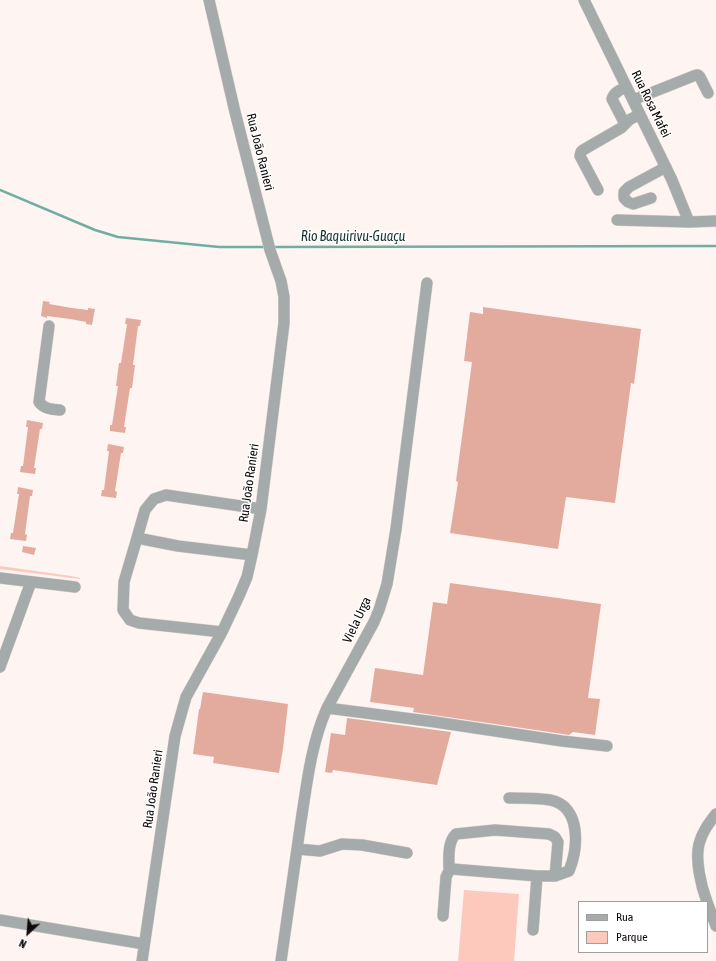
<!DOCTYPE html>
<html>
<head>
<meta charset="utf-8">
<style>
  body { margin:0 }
  #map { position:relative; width:716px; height:961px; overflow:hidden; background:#fef5f3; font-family:"Asap Condensed",sans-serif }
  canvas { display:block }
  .legend { position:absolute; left:578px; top:901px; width:130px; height:52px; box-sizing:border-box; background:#fff; border:1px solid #9f9d9d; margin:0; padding:5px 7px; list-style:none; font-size:12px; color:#0f0a09 }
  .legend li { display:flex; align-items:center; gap:8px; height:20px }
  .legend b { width:20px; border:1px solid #9f9d9d }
  .north { position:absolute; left:8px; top:913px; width:40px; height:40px; -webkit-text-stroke:3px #fff; paint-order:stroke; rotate:206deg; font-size:11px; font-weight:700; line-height:16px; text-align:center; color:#0f0a09 }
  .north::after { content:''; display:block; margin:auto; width:14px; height:18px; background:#0f0a09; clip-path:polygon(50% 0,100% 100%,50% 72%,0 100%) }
</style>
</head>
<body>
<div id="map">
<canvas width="716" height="961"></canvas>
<ul class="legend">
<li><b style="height:5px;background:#a5abaa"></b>Rua</li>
<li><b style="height:11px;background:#fcc9bc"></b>Parque</li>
</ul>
<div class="north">N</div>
</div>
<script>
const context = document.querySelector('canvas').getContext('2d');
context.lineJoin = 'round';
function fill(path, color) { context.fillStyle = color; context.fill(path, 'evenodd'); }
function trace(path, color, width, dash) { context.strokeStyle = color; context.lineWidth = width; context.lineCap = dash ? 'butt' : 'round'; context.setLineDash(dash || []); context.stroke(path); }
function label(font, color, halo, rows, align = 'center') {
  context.font = font + ' "Asap Condensed",sans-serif'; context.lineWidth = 3; context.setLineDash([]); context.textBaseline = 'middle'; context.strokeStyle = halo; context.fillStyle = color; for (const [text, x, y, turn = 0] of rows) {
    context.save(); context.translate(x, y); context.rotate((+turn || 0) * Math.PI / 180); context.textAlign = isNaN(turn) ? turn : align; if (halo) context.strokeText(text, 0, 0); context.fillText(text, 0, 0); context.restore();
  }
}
fill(new Path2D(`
  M0,566L71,576L80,578V579L0,569Z
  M464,890L519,894L514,961H458Z`), '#fcc9bc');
trace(new Path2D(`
  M0,190L95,230L118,237L219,247H266
  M273,247L716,246`), '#6fafa1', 2.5);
fill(new Path2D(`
  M43,301L50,302L49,304L72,308L88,310V308L95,309L92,325L86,324V322L70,319L47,316V318L41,316Z
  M483,307L641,329L634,384L631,383L615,503L566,497L558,549L450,533L458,482L456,481L472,362L464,361L470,312L483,314Z
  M126,318L141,320L140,326H138L133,365H135L132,388H130L124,427H126L125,433L110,431V425H112L118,386H116L119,363H121L127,324H125Z
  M27,420L43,423L42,429H40L34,468H36L35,474L20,472L21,466H23L28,427H26Z
  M108,444L124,447L123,453H121L115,491L117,492L116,498L101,496L102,490H104L109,451H107Z
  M18,487L33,490L32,496H30L25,534L27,535L26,541L10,539L11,533H13L19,494H17Z
  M23,546L36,548L34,555L22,552Z
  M450,583L601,604L588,698L600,699L595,735L573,732L569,735L563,734L413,712L414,708L370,702L375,668L423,675L433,602L447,604Z
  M203,692L288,704L283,749L279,773L213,763L214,757L193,754L199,709H200Z
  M347,718L451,732L437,785L333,770L332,773L325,772L331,733L345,735Z`), '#e3ab9e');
const minor = new Path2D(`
  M584,0L672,180L689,222
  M633,100L696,75H698L700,77L708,93
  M625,124L612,99C614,92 620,90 626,87
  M598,190L580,156L581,152L583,150L621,128L629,120L640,114
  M651,198L633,204L628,202L624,198V192L629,187L666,167
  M617,220L689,222L716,221
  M49,326L39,402C44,409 51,409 60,410
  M137,538L145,510L154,499L166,495L261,509
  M0,578L75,587
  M222,632L139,623L130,620L123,610L124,582L137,538L178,546L252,555
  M0,667L31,582
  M327,708L435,722L562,741L607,746
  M509,798C523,798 537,798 550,800C582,806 578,849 569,871L555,876H537L533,930
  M297,849L320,851L342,844L362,845L407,853
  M449,871C449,860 447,842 456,834L495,830L549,834L555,837L558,842L555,876
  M707,902C701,886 695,860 699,844C702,832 709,823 716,814
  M707,902L716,926
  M443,916L446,877L449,871L452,869L537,876
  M0,920L144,944
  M142,961L175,736L186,697L222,632L239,596L247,577L252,555L261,509L284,323V297L281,281L270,250L266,234L235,112L209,0
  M281,961C288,914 294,868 301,821C307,783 311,744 327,708L374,622L379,610L387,584L396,529L427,283`);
trace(minor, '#d8cfce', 12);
trace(minor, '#a5abaa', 11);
label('13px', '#0f0a09', '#fff', [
  ["Rua Rosa Mafei",651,104,64],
  ["Rua João Ranieri",260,152,76],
  ["Rua João Ranieri",249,483,-82],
  ["Viela Urga",357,620,-65],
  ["Rua João Ranieri",153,789,-82]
]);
label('italic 14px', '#173630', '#fff', [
  ["Rio Baquirivu-Guaçu",353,237]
]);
</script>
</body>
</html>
